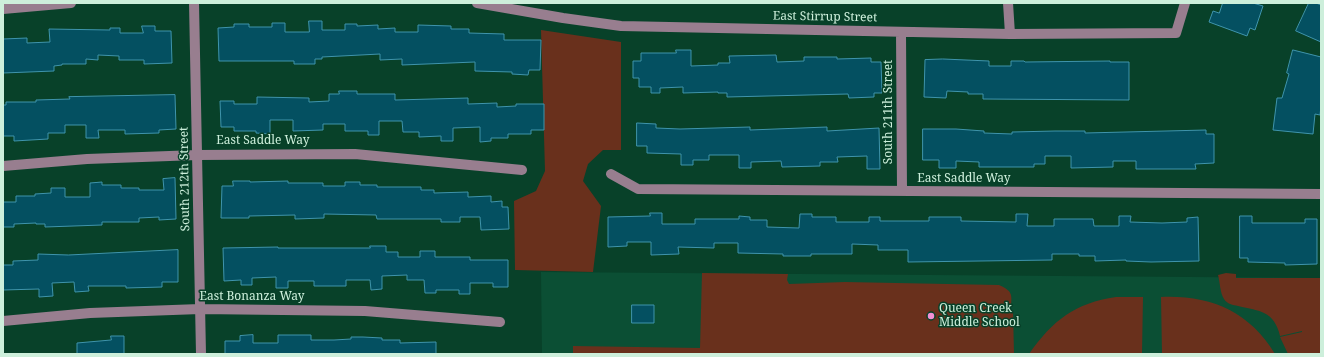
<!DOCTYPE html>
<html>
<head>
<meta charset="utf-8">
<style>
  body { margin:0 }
  #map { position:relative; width:1324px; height:357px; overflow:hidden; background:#084129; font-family:"Noto Serif",serif }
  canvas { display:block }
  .frame { position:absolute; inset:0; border:4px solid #cdefdb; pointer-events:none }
</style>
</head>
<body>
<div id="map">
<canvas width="1324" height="357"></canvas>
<div class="frame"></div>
</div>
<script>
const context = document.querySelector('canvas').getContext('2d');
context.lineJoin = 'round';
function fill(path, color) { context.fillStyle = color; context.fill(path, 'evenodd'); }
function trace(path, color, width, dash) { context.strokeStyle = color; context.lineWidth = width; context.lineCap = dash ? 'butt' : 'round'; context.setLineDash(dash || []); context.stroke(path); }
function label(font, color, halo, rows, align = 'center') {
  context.font = font + ' "Noto Serif",serif'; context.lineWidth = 3; context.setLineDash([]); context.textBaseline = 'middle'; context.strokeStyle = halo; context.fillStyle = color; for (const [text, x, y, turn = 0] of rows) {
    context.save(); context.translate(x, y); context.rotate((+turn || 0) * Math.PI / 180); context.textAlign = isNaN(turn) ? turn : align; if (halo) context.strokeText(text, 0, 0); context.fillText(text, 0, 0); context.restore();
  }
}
fill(new Path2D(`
  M541,272L1321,278V354H542Z`), '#0b4f34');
fill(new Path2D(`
  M541,30L621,42V150H603L588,164L583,181L601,206L593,272L515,270L514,201L536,191L545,171Z
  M702,273L788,274L787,280L789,284L845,282L999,285C1015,292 1011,296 1011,311H1013L1014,354H573V346L700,348Z
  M1226,273L1236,274V278H1321V354H1288L1280,337L1302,332V331L1280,336C1274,311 1260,311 1238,306C1233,305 1227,304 1224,299C1220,293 1220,282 1218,275Z
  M1116,297H1143L1142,354H1029C1053,320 1075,303 1116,297Z
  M1161,297C1210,295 1249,311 1275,354H1162Z`), '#69301c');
const building = new Path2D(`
  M1223,3H1253L1263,6L1255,30L1250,28L1247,36L1209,22L1213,11L1219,13Z
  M1309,3H1316L1321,5V42L1296,31Z
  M309,21H322V30H345V24H357V26L378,25V29L395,28V32H418V25L451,26V29H469V33L504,34V40H541L540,70H529L528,75L512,74V72L475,71V62L402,65V59L380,60V54L322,57V59H315V64H294V61H219L218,28L234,27V24H249V27H272V23H285V32H309Z
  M142,26H155V31H171L172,63L144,64V60H119V56L98,55V60L86,59V64H62V65L54,66V71L3,73V39L27,38V43L50,42L49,29L110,30V28H120V33H143Z
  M676,50H691V66L718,65V63H730L729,56L776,55L777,62L804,61V57H837V59L871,58V62H881L882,93H874V97L849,98L848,94L727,97V93H718V92L683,93V87L660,88V93H651V87H639V78H633V61H641V53H676Z
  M1293,50L1321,57V106L1320,115L1315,114L1313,134L1273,130L1277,98H1282L1289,74L1287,73Z
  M943,59L989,61V66H1011V61H1024L1025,62L1110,61V62H1129V100L983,99V94H968V92L947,91L946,98L924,97L925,60Z
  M339,91H357V94H395V100L468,98V104L497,103V107L516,106V104H544V130H531V134H508V138H491V141L480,142V127L453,128V141H441V136L419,137V132H403L402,121H379V135H368V131H345V124H323V130L293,131V120H270V134L256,133V131H234V127H221L220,101H234V104H257V97L309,98V102L329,101V94H339Z
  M175,95L176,129L159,130V133L125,134V130H98L99,138H86V125H65V133H48V139L14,141V136H3V105H6V102H36V100L70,99L69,97Z
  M637,123L656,124V128L680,129L750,127V130L827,127V131L879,128L880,169H867V156L837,157L838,162H820V166L782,167L781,161L751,162V168H739V155H709V160H693V165H681V154L647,153V146H637Z
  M923,129H956L984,131V133L1012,134V132L1055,131H1085V133L1206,130V134H1214V163L1195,164L1196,169H1136V161H1113V167L1071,168V156H1045V164H1034V167H979V162L956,161V168H939V160H923Z
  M175,178L176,219L159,220V217L139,218V222H102V225L45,227V224H36V223L14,224V227H3V202H16V196H35V194L51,193V188H65V197H90V183L102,182V185H121V188H139V190H164L163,179Z
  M233,181H250V182L288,181V183H323V186H345V182H360V185H377V187H421V190H434V193L468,192V197L491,196V202L502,201V207H508L509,229L481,230L480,217H460V222H441V219H377L376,215L324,214V218L295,219V215L249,216V218H221L222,186H233Z
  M650,213H662V224H695V219H739V216L750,217V220H767V227L799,228L800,214H812V217H836V222H869V217H880V221H929V217H961V221L1016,222V214H1028L1027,226H1054V219H1093L1094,226H1119V216H1131L1130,222L1162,223L1187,222V218L1198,217L1199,261L1151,262L1126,261V260L1095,261V256H1079V254H1052V260L908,262V250H878V245L852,244V254H811V256H783V254L738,253V243H714V248L678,247L679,254L651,255V242H627V246L608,247V217L650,216Z
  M1240,216H1252V223H1305V219H1317V264L1285,265V263L1248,262V258H1240Z
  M370,246H386V252H398V257H420V251H435V257H470V260H508V287H493V283H470V294H459V290H436V293H425L424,280H407V275L382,276V289L371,290L370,280H346V286H314V281H288V288H276V277L252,278V285H241V280L224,281L223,248L278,247V248H370Z
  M178,250V282H162V287L126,288V286H88L89,291L75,292L74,282L52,283L53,296L39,297V289L3,290V265H13V261L38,260V254L68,255Z
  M632,305H654V323H632Z
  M253,335V343H278V335H311V340H334L351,339V337H363L382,338V340H400V343L436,342V354H225V341H240V336Z
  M111,336H124V354H77V343L111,340Z`);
fill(building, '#045061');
trace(building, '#3f94ac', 1);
trace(new Path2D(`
  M194,3L201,354
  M477,3L563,18L621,26L1010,34L1176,33L1185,3
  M1008,3L1010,34
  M3,9L71,3
  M901,32L902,191
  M3,166L87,159L197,155L355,154L522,170
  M611,174L638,189L1321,194
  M3,321L90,313L200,309L365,311L500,322`), '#987e8f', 10);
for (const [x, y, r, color] of [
  [931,316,4,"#f391d5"]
]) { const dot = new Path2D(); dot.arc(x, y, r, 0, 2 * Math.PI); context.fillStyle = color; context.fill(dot); trace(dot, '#084129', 1.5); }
label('12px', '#cdefdb', '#084129', [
  ["East Stirrup Street",825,17,1],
  ["South 211th Street",889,112,-90],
  ["East Saddle Way",263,141],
  ["South 212th Street",185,179,-91],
  ["East Saddle Way",964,179],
  ["East Bonanza Way",252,297]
]);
label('12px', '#cdefdb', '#084129', [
  ["Queen Creek",939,309],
  ["Middle School",939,323]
], 'left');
</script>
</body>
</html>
